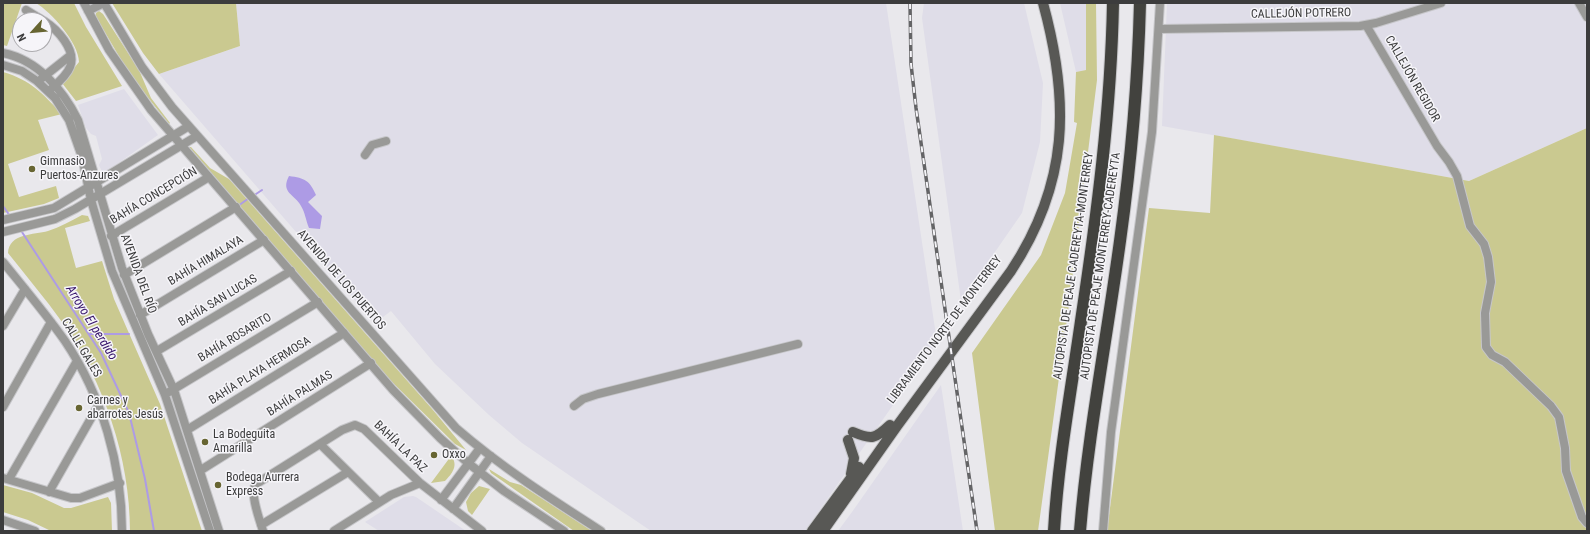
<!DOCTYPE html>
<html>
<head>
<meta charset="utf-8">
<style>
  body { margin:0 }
  #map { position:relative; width:1590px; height:534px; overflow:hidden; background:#e9e8ec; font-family:"Roboto Condensed",sans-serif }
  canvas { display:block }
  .frame { position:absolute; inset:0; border:4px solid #3c3c3d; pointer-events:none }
  .north { position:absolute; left:12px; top:12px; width:40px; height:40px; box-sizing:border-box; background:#f6f5f9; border:1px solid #acabae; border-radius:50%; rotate:243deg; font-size:11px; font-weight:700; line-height:16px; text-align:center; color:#3c3c3d }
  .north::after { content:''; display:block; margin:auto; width:14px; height:18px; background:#676532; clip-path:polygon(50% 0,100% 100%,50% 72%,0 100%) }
</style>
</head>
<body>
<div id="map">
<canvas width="1590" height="534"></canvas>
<div class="frame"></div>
<div class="north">N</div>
</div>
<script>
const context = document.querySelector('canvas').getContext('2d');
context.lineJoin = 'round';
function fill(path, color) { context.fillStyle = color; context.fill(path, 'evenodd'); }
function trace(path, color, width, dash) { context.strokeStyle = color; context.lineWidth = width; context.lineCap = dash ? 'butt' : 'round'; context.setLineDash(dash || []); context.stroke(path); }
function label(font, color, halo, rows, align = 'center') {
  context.font = font + ' "Roboto Condensed",sans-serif'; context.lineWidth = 3; context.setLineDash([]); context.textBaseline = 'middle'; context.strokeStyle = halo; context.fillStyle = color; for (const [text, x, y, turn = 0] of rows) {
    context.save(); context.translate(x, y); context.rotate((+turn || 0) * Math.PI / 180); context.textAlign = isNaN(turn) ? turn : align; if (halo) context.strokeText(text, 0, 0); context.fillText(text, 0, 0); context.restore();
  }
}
fill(new Path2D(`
  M236,3H886L937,342L805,531H651L522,443L489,415L435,364L391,311L375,323L159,74L240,46Z
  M924,3H1024L1043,83L1040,142L1022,213L961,301L922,18Z
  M1060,3H1086V70L1076,72Z
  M1167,3H1587V128L1469,181L1162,126Z
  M124,89L158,135L103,174L99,165L102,159L96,136L91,134L86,128L78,105Z
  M941,385L963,531H838L852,512Z
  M413,496L416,497L466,531H379L365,522L404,497Z`), '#dfdde8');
fill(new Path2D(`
  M3,3H22L7,46L3,45Z
  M36,3H74L86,27L122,86L76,101L62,83L79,62C79,43 51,12 36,3Z
  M112,3H236L240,46L159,74L143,53Z
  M1086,3H1096L1097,80L1068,312L1038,531H995L972,353L1041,255L1065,193L1077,123L1074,122L1076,72L1086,70Z
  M99,11L103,14L139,70L151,98L170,123L169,124L130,75L96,17V13Z
  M3,72C31,80 43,94 62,114L38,120L49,150L8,164L19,197L56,186L59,198L44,204L3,213Z
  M1587,128V531H1107L1149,208L1210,213L1214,135L1469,181Z
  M189,147H191L210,168L229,179L433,410L466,450L455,444L387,377Z
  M82,215L88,216L90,221L65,228L76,268L102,261L114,299L160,404L202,531H130C130,458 104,382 62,322C45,298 26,276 8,253C9,233 34,235 48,231C60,227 71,221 82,215Z
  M171,399L173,401L215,531H213Z
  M451,456C459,465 452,474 445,481L431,483Z
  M489,469L510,482L521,485L592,531H574L491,473Z
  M3,485L32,493L64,508H71L108,497L111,503L112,531H51L28,520L3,512Z
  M479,486L490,489L472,515L468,511L466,502L471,493Z`), '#cac990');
fill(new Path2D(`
  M289,176C305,178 310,181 316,195L308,202L322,216L320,229L309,228C306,221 305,212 301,206C295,194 280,193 289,176Z`), '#ad9be5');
trace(new Path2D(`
  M253,196L262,190
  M3,206L10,216
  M238,206L249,198
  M20,229L101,353L129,413L145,479L154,531
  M89,334H129`), '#ad9be5', 2);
const minor = new Path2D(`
  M84,3L109,50L151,110L393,390L440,438L468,463L504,491L564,531
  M104,3L142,67L172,107L456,428C501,467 551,499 601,531
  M1579,3L1587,17
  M26,10L42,20
  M88,11L104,3
  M44,21C57,29 77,50 70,67C67,75 59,82 52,88
  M1366,25L1437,146L1449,162L1457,176L1470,226L1484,244L1488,257L1491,282L1485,313L1486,347L1492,355L1505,362L1551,406L1559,417L1565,448L1566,471L1582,517L1587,523
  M1159,29L1360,26L1376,23L1441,3
  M3,53C38,60 63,90 78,120L122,268L148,334L174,390L219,531
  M3,65L22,71L37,81L55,98L69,120L82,157L91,200L112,271L165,395L210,531
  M42,78L71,55
  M365,155L372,145L386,141
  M3,220L54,208L189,126
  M3,232L55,219L75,209L197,136
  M111,236L209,177
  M3,262C24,288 46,314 65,341C102,396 122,465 122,531
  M124,275L236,207
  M140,315L264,240
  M3,326L25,289
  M157,351L291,271
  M169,392L318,302
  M574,406L583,399L598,394L798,344
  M3,407L51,322
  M187,430L344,333
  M320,444L379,502
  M201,470L371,363
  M3,478L71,498H80L120,483
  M9,479L77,361
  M49,492L98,406
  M441,500L480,448
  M453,509L491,456
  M3,520L35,531
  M261,525L348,472
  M263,531C260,521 249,492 256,484L342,430L355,425L364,429L420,483L482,531
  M334,531L391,495L420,483
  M1103,531L1111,432L1152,132L1160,3`);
const major = new Path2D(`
  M853,432C872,440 875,439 890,425
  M848,440L854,458L851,474
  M812,531L859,467
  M823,531L897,426L1011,271C1069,183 1070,102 1043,3`);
const highway = new Path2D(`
  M1054,531C1058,461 1071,391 1081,321C1097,216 1111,110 1113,3
  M1080,531C1088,434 1107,337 1120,241C1131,162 1138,82 1140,3`);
trace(minor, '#c6c6c9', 10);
trace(major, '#c6c6c9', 12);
trace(highway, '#c6c6c9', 14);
trace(minor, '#999997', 8);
trace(major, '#585855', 10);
trace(highway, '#42423e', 12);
const rail = new Path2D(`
  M910,3L911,64L916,108L977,531`);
trace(rail, '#646466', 3.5);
trace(rail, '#f6f5f9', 2, [6]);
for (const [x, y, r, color] of [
  [32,169,4,"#676532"],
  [79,408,4,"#676532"],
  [205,442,4,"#676532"],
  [434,455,4,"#676532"],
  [218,485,4,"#676532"]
]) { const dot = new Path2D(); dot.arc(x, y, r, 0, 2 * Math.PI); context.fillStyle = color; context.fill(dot); trace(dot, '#f6f5f9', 1.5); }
label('12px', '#3c3c3d', '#f6f5f9', [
  ["CALLEJÓN POTRERO",1301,14,-1],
  ["CALLEJÓN REGIDOR",1412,79,60],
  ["BAHÍA CONCEPCIÓN",154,196,-31],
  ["BAHÍA HIMALAYA",206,261,-31],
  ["AUTOPISTA DE PEAJE CADEREYTA-MONTERREY",1074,266,-82],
  ["AUTOPISTA DE PEAJE MONTERREY-CADEREYTA",1101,266,-82],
  ["AVENIDA DEL RÍO",138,274,70],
  ["AVENIDA DE LOS PUERTOS",341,280,49],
  ["BAHÍA SAN LUCAS",218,301,-31],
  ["LIBRAMIENTO NORTE DE MONTERREY",945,330,-53],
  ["BAHÍA ROSARITO",235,338,-31],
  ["CALLE GALES",81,348,59],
  ["BAHÍA PLAYA HERMOSA",260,371,-32],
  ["BAHÍA PALMAS",300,394,-32],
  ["BAHÍA LA PAZ",400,447,44]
]);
label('12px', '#3c3c3d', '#f6f5f9', [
  ["Gimnasio",40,162],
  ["Puertos-Anzures",40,176],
  ["Carnes y",87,401],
  ["abarrotes Jesús",87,415],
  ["La Bodeguita",213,435],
  ["Amarilla",213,449],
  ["Oxxo",442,455],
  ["Bodega Aurrera",226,478],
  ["Express",226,492]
], 'left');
label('italic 13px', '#37156b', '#f6f5f9', [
  ["Arroyo El perdido",91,323,58]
]);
</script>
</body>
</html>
